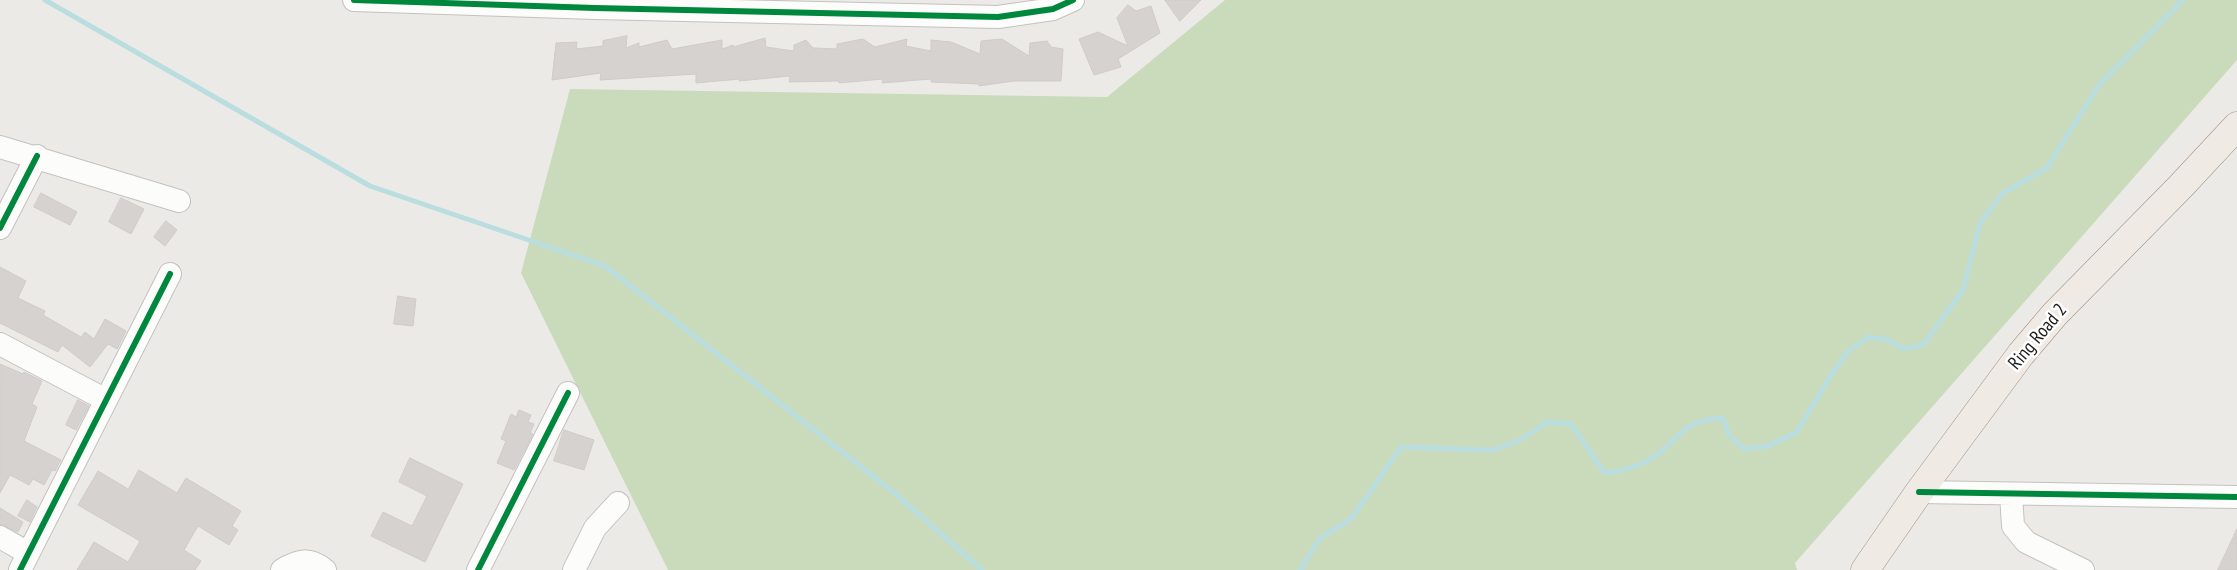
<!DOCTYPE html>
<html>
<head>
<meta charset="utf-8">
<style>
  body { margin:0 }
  canvas { display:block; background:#eceae7 }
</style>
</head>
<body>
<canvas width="2237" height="570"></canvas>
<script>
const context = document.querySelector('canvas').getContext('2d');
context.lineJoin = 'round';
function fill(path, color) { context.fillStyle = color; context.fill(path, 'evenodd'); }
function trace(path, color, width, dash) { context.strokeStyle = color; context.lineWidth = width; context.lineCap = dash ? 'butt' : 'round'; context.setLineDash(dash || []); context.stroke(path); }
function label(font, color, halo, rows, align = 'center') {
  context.font = font + ' "PT Sans Narrow",sans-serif'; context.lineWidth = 5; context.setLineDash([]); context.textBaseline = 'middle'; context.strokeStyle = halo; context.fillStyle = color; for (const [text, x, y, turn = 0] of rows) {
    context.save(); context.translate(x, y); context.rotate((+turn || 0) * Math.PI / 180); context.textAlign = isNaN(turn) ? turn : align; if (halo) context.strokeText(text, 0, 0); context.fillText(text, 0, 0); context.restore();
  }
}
fill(new Path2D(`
  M1225,0H2237V60L1795,563L1797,570H668L521,273L570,89L1107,97Z`), '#cadbbc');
trace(new Path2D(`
  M45,0L370,186L605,266L892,491L982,570
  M1300,570L1320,538L1351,519L1401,447L1494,450L1522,439L1547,422L1571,424L1605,473C1622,471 1640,467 1655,456C1684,435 1681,420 1723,418L1729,435L1744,449L1768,446L1797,432L1831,375L1849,350L1869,337L1888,340L1904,349L1923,345L1963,290L1980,223L2003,193L2047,168L2098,86L2183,0`), '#badde0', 5);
const building = new Path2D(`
  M1165,0H1201L1180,21Z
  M1128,5L1136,11L1151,6L1160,33L1118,59L1121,67L1094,75L1079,39L1098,32L1128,46L1117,18Z
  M627,36L626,48L639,43V47L667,40L672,49L722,40V49L733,45V47L765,38L766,47L794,51V45L806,40L813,48L837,49V44L863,39L875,47L907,39L906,46L931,51V40L951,42L980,54L981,41L1002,39L1029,56L1030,43L1047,41L1051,47L1063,49L1061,81H1014L979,86V84L931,82V79L882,83L883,79L839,83V81L789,82L790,76L739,81L740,79L696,83V74L600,80L601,73L552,80L556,43L577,42L576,49L603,46V41Z
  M41,193L77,212L70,225L34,207Z
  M121,198L144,209L131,234L109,222Z
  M166,221L177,230L165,246L154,237Z
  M0,267L26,281L18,298L45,311L43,315L81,337L85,332L94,339L105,319L126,331L117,349L108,344L90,367L62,345L58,352L0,323Z
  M398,296L416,299L413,326L394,324Z
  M0,364L23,374L24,372L42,381L32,404L37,407L24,441L61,460L55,471L52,470L44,485L33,479L29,485L10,475L0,493Z
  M78,400L89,406L76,430L66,425Z
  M519,410L531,415L528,422L534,424L530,433L533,434L514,470L497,463L506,441L501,439L511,414L516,417Z
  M564,430L594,440L584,470L554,461Z
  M410,458L463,484L425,562L371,536L383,512L412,526L427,496L399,482Z
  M139,470L177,493L186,478L241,511L232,526L238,530L229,545L198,526L184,550L201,561L195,570H77L94,542L128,562L140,541L78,505L98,471L128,489Z
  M27,500L37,507L30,522L18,516Z
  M0,508L23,522L18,532L0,524Z
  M2237,529V570H2218Z`);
fill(building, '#d5d2cf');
trace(building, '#cfcbc8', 1);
const minor = new Path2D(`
  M354,0L595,8L998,17L1053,9L1073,0
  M0,147L179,201
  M0,228L37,156
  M0,344L106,400
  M1919,492L2237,497
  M2011,494L2013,526L2026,542L2083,570
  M0,537L28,553
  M20,570L170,274
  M282,570C298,560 309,557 325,570
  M478,570L568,393
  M574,570L595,528L618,503`);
const major = new Path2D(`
  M1865,570L1919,492L2021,354L2055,314L2181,186L2237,126`);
trace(minor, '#c3c2c1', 24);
trace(major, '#a29483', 29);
trace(minor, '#fcfcfb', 22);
trace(major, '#f0eae4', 28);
trace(new Path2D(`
  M354,0L595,8L998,17L1053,9L1073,0
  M0,228L37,156
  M1919,492L2237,497
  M20,570L170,274
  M478,570L568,393`), '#00873e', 6);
label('19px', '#1e1e1e', '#fff', [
  ["Ring Road 2",2038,337,-50]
]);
</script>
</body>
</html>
